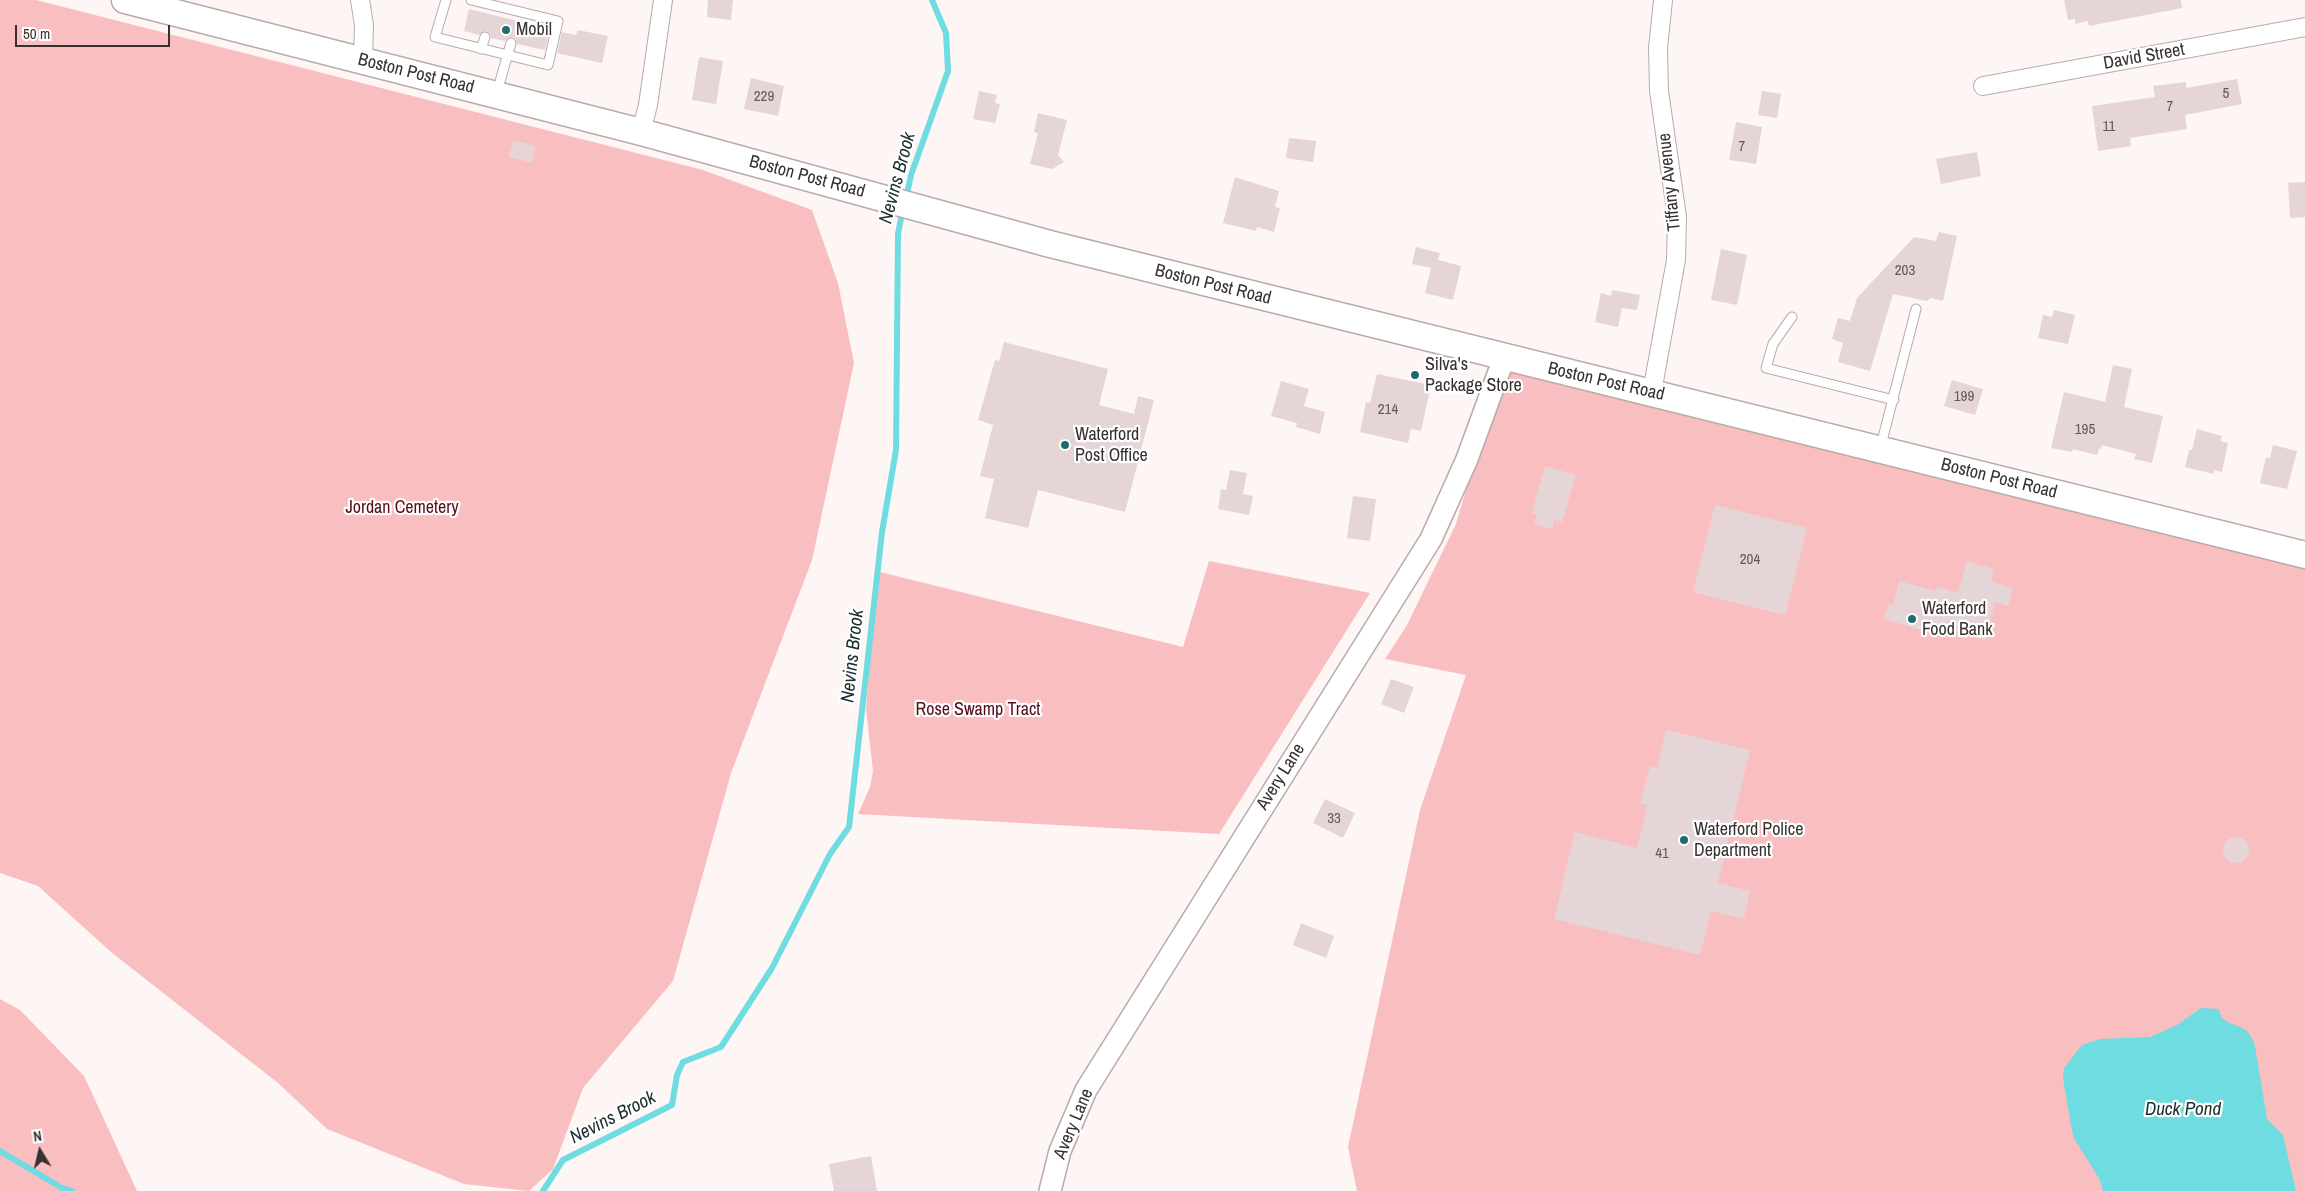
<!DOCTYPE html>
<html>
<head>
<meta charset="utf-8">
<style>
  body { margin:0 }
  #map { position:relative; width:2305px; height:1191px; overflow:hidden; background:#fef5f5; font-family:"Archivo Narrow",sans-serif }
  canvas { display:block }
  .north { position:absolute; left:15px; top:1126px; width:50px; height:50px; -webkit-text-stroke:4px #fff; paint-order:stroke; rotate:351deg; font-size:14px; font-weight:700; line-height:20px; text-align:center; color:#363030 }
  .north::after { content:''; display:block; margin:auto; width:18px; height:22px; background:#363030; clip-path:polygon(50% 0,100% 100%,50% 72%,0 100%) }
  .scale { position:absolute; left:15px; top:25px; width:155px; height:22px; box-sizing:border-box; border:2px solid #363030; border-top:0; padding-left:6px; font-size:15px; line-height:18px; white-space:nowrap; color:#363030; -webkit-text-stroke:4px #fff; paint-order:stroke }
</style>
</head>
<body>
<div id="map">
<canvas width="2305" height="1191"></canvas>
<div class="north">N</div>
<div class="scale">50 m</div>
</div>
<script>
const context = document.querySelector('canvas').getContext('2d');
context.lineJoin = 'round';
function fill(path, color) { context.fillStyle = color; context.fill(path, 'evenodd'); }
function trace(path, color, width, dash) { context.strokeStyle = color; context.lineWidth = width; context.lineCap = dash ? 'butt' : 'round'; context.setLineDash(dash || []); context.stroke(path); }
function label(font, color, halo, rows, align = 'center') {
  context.font = font + ' "Archivo Narrow",sans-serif'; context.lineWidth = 4.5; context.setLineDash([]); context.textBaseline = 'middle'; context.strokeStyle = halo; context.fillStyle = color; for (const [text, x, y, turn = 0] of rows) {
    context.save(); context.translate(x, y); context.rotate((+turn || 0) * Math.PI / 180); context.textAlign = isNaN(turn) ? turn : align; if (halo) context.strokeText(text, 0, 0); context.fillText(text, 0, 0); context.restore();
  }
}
fill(new Path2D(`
  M0,0H36L703,170L812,210L838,283L854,363L812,560L731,773L673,981L583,1088L553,1169L529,1191L464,1184L327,1129L278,1083L111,952L38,886L0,873Z
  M1504,358L2305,569V1191H1357L1348,1147L1420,810L1466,675L1385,659L1407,625L1456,524Z
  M1209,561L1370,593L1219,834L858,814L870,787L873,771L866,709L876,586L880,572L1183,647Z
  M0,999L20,1010L84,1076L137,1191H0Z`), '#f9bec0');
fill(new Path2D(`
  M2201,1008L2219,1009C2221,1026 2236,1022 2247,1031C2251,1035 2253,1041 2255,1046L2267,1119L2283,1135L2296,1191H2103L2100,1180L2075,1140L2072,1131L2063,1078L2064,1068L2082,1045L2100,1039L2150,1037L2177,1025Z`), '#6fdce1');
trace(new Path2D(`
  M906,199L911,175L948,71L946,33L932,0
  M0,1151L62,1188L72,1191
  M543,1191L563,1160L672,1105L677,1075L683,1062L721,1047L772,968L830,854L849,827L882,532L896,450L898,234L903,208`), '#6fdce1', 6);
fill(new Path2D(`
  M708,0H733L731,20L707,17Z
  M2064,0H2181L2182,8L2089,26L2088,21L2075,24V19L2068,20Z
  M469,9L550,29L545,50L517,44L516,39L512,37L505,41L491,38L490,33L486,31L479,35L464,31Z
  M578,30L608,36L602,63L557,53L562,32L576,35Z
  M699,57L723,61L716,104L692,100Z
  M751,78L784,86L778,116L744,109Z
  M2237,79L2242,104L2185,115L2187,129L2130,138L2131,146L2098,151L2092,106L2155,97L2153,86L2186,82V88Z
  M979,91L997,95L995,103L1000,104L995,123L973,119Z
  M1762,91L1781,94L1777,118L1758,115Z
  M1038,113L1067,120L1058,155L1064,162L1052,169L1030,164L1038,133L1034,132Z
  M1736,122L1762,127L1756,164L1729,160Z
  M1289,138L1316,141L1313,162L1286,158Z
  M513,140L536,146L532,163L509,157Z
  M1977,152L1981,176L1941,184L1936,159Z
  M1235,177L1279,191L1275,207L1280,208L1274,232L1257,227L1256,231L1223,223Z
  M2305,182V217L2290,218L2288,183Z
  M1939,232L1957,236L1943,301L1931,298L1927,301L1893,294L1870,371L1838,362L1843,343L1832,339L1838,318L1850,321L1857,298L1914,237L1936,241Z
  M1416,247L1440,253L1438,260L1461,266L1453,300L1425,293L1431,268L1412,264Z
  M1721,249L1747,255L1737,305L1711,300Z
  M1612,290L1640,295L1637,310L1622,308L1618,327L1595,322L1601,293L1611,296Z
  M2054,310L2075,315L2068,344L2038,338L2043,315L2052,317Z
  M1004,342L1108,369L1099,405L1134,414L1138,396L1154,400L1125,512L1038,490L1028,528L985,518L994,479L980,476L993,425L978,420L995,360L999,361Z
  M2113,365L2132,369L2124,407L2163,416L2152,463L2134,459L2136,454L2102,445L2101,449H2099L2097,455L2073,449L2072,452L2051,448L2064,392L2105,402Z
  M1377,374L1431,385L1421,431L1411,429L1408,443L1360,432L1366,402L1370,403Z
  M1952,380L1983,389L1975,415L1944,406Z
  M1281,381L1309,389L1304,406L1325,412L1320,434L1296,427L1297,423L1271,416Z
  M2197,429L2222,436L2221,441L2228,443L2222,472L2214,470V474L2185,467L2189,450H2192Z
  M2273,445L2297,451L2287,489L2260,483L2266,457L2270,458Z
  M1545,466L1576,475L1562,522L1554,520L1552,529L1534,524L1537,515L1532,513Z
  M1230,470L1247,473L1243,494L1253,496L1249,515L1218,509L1221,489L1226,490Z
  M1353,496L1376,499L1370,541L1347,538Z
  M1715,505L1807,528L1785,615L1693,592Z
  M1967,561L1994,569L1991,581L2013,588L2008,606L1995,602L1985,640L1935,626L1934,628L1927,626L1925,631L1884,619L1889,604L1893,605L1899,581L1936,591L1937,587L1958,593Z
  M1391,679L1414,687L1404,713L1381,704Z
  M1666,730L1750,750L1718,883L1750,891L1744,919L1711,911L1700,955L1554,919L1575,832L1637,848L1647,805L1640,804L1650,766L1657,768Z
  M1325,799L1355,813L1343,838L1313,823Z
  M2223 850a13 13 0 1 1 26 0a13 13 0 1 1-26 0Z
  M1301,923L1334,936L1326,958L1293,945Z
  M871,1156L877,1191H834L829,1164Z`), '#e5d5d6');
const service = new Path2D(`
  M446,0L435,37L548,65L558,21L471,0
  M481,49L485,37
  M497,92L511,43
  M1792,317L1773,344L1766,368L1894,400
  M1880,449L1916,309`);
const minor = new Path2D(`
  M360,0L364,25L363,61
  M1983,86L2305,27
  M641,132L648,105L663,0
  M1652,392L1676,260L1677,217L1659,91L1658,48L1663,0`);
const tertiary = new Path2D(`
  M1050,1191L1060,1151L1086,1090L1431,539L1467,459L1504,358`);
const primary = new Path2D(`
  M125,0L641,132L1050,244L2305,555`);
trace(service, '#b9abab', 11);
trace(minor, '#b9abab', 20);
trace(tertiary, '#b9abab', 24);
trace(primary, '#b9abab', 29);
trace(service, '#fff', 9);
trace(minor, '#fff', 18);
trace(tertiary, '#fff', 21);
trace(primary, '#fff', 26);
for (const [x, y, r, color] of [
  [506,30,5,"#1f6c6f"],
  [1415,375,5,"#1f6c6f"],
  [1065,445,5,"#1f6c6f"],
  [1912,619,5,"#1f6c6f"],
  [1684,840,5,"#1f6c6f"]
]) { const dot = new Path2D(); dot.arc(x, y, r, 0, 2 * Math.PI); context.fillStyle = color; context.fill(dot); trace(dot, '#fff', 2); }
label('15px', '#62595a', null, [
  ["5",2226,94],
  ["229",764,97],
  ["7",2170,107],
  ["11",2109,127],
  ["7",1742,147],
  ["203",1905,271],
  ["199",1964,397],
  ["214",1388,410],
  ["195",2085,430],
  ["204",1750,560],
  ["33",1334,819],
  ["41",1662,854]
]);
label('18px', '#363030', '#fff', [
  ["Mobil",516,30],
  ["Silva's",1425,365],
  ["Package Store",1425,386],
  ["Waterford",1075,435],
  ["Post Office",1075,456],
  ["Waterford",1922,609],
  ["Food Bank",1922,630],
  ["Waterford Police",1694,830],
  ["Department",1694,851]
], 'left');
label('18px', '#363030', '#fff', [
  ["David Street",2144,57,-10],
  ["Boston Post Road",416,74,14],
  ["Boston Post Road",807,177,15],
  ["Tiffany Avenue",1670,182,-96],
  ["Boston Post Road",1213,285,14],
  ["Boston Post Road",1606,382,13],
  ["Boston Post Road",1999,479,14],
  ["Avery Lane",1281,777,-58],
  ["Avery Lane",1074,1124,-67]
]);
label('18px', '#570d1b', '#fff', [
  ["Jordan Cemetery",402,508],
  ["Rose Swamp Tract",978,710]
]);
label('italic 19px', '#1b2f30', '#fff', [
  ["Nevins Brook",898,178,-75],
  ["Nevins Brook",853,656,-84],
  ["Duck Pond",2183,1110],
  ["Nevins Brook",613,1118,-27]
]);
</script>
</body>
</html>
